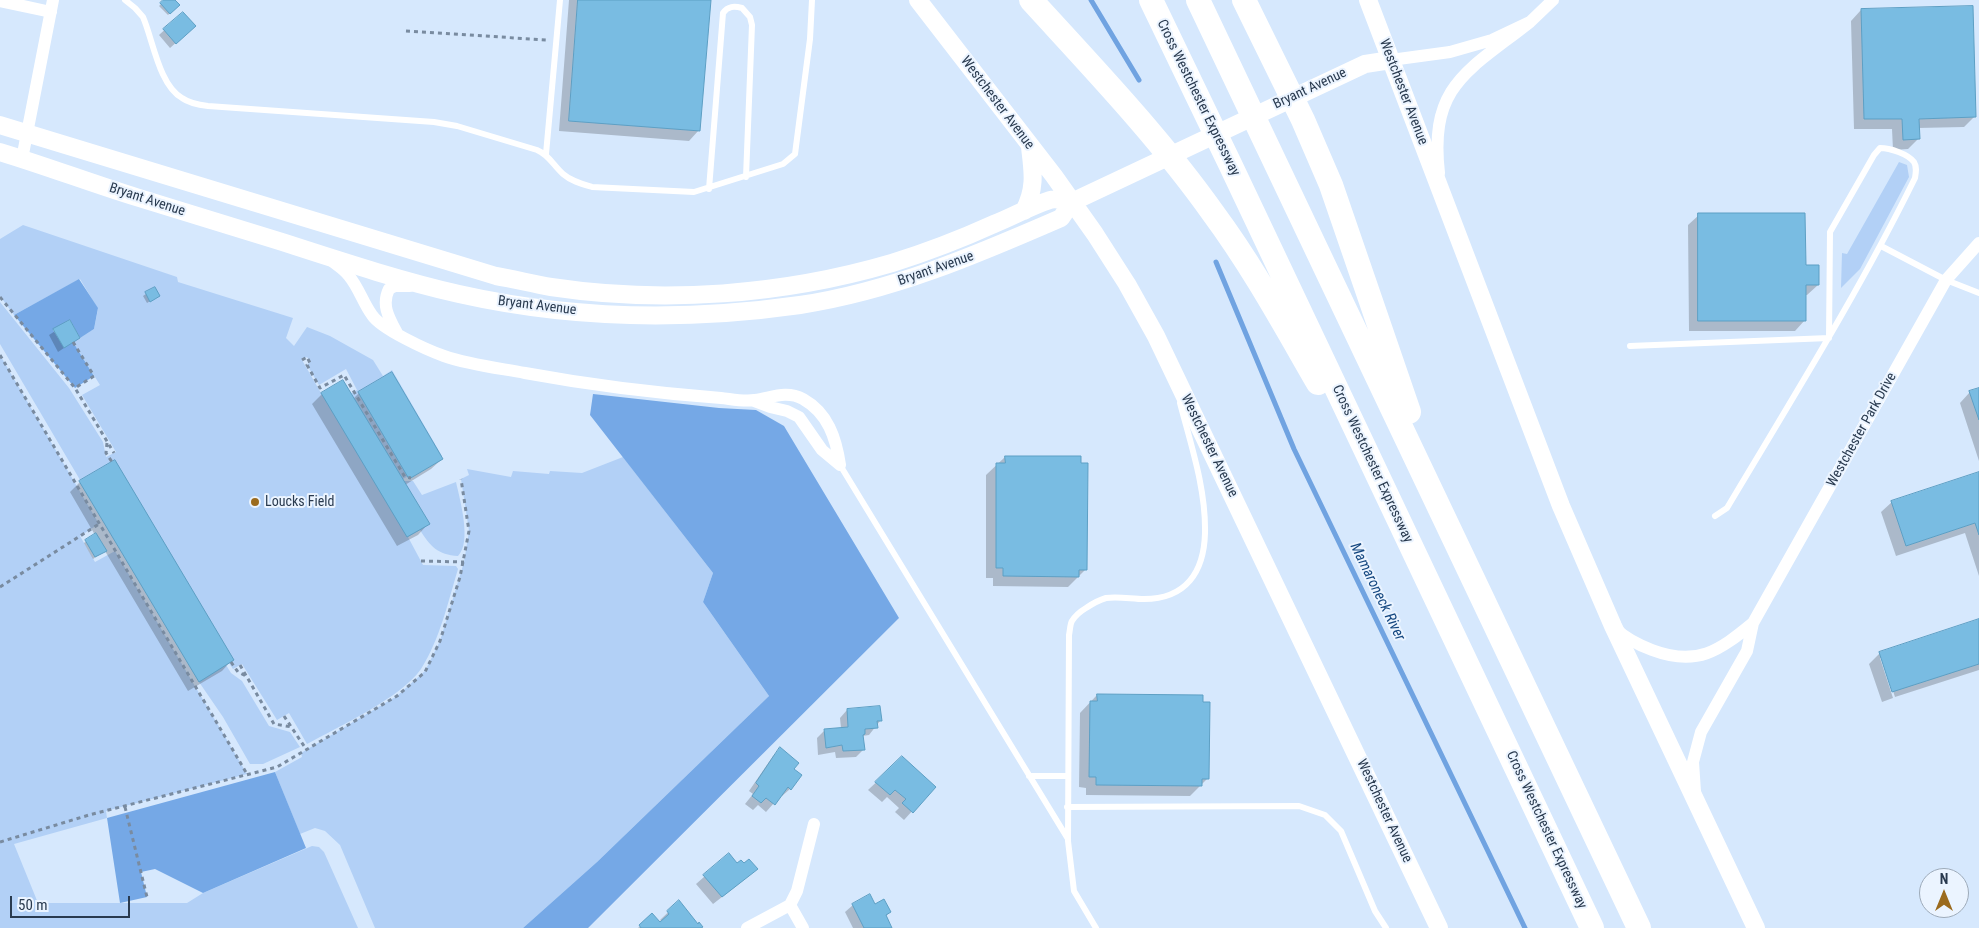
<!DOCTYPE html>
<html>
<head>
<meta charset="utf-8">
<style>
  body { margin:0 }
  #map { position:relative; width:1979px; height:928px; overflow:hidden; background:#d6e8fd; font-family:"Roboto Condensed",sans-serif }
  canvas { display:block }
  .north { position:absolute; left:1919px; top:868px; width:50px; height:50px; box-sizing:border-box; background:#ebf4ff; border:1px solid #9daab9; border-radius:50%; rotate:0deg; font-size:14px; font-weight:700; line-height:20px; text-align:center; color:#293a4f }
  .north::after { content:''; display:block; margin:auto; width:18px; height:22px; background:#9b6b1e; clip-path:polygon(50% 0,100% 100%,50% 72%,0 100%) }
  .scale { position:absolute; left:10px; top:896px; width:120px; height:22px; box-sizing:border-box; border:2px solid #293a4f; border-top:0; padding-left:6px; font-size:15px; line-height:18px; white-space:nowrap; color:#293a4f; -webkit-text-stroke:4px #ebf4ff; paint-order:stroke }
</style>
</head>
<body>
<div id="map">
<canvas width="1979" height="928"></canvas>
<div class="north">N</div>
<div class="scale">50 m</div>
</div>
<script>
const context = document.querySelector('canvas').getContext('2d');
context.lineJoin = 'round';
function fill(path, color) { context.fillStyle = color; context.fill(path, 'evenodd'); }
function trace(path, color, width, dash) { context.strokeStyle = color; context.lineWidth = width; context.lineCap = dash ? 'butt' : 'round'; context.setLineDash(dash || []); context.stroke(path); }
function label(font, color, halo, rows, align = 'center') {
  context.font = font + ' "Roboto Condensed",sans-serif'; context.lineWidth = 4; context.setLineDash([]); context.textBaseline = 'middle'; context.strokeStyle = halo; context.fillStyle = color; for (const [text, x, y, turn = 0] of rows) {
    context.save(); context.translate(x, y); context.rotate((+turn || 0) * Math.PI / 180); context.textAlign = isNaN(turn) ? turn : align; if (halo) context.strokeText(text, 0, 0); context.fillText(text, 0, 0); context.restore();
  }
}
fill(new Path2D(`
  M1899,162L1907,165L1909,177L1860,269L1841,288L1842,253L1847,254Z
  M23,225L177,277L178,282L293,318L286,338L294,346L307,327L330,336L373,360L383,376L392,370L442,456L403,479L404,481H413L422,495L456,482C460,500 472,542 458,556C438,555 430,546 420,530L408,537L423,565L456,566L458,569C448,602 440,639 421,669C402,697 338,727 307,744L289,713L277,720L242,664L233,669L229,663L226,665L231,673L242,681L269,726L290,732L300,747L263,764H250L223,717L199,682L0,344V302L69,388L103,442L106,457L116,452L82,395L100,385L73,342L94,329L98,309L80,279L14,315L0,296V239ZM307,357L310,362L307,365L319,385L346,369L357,390L351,393L343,380L321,393L302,360Z
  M0,355L99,524L80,536L95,562L115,551L247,774L106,811L107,818L14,844L38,903H187L203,893L312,846L319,847L324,852L358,928H0Z
  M623,457L713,573L703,602L769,696L597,862L523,928H375L340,845L325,831L315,828L300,834L275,772L302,757L301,753L397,696L425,671L440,641L464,562L469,531L461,479L469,475L467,469L511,477L513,471L549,474L550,471L582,473Z`), '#b2d0f6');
fill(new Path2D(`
  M79,279L98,308L94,329L80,338L70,320L53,330L64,347L73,342L94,376L75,388L14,315Z
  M593,394L719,408L756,410L784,426L899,618L588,928H523L597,862L769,696L703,602L713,573L590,415Z
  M275,772L306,848L203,893L155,869L141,872L147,897L120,903L107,818Z`), '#75a8e6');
fill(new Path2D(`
  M165,0H173L178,5L168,15L159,6Z
  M569,0H710L699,130L689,141L559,131Z
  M1861,10L1975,116L1964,127L1918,128V139L1908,149L1893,150L1892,129H1854L1851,21Z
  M183,13L189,31L170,48L159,35Z
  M1699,215L1804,267L1818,285L1807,295H1805V320L1795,331H1689L1688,225Z
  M155,288L159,296L147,303L143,296Z
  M69,322L79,338L58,352L49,335Z
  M1979,389V461L1960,403L1970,392Z
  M359,393L442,459L431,469L405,485L428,524L418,535L397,546L312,404L322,394L353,399Z
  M1005,457L1086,569L1068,587L993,586V578H986V475Z
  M1979,473V576L1965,533L1896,556L1881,512L1892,502Z
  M80,482L232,660L222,671L188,691L105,551L93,559L84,543L95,535L70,492Z
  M1979,621V670L1895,697L1882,658H1880L1893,698L1882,702L1869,664L1880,653Z
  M1097,695L1201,703L1208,778L1190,796L1086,795V788L1079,787L1080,713Z
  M847,710L880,721L869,735L862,736L864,749L856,757L836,758L835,752L818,755L817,738L825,730L841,728L840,718Z
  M780,749L790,789L782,796L781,795L766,812L758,805L753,810L745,804L753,794L749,791L773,756Z
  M902,758L934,787L904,820L895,812L899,808L887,797L882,802L868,790Z
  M729,855L749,876L713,904L696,884Z
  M679,902L700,928H638L652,915L659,923L662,922L660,920Z
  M853,905L874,906L890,912L885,917L891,928H853L845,912Z`), '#0003');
trace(new Path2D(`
  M1091,0L1139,80
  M1216,262L1294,449L1525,928`), '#70a3e1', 5);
const building = new Path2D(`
  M163,0H175L180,5L170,14L160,3Z
  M578,0H711L700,131L569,121Z
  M1973,6L1976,117L1919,119L1920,139L1903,140L1902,119H1864L1861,9Z
  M183,12L196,26L176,44L163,29Z
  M1698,213H1805L1806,265H1819V285H1806V321H1698Z
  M155,287L160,296L150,302L145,292Z
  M70,320L80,338L64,348L53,329Z
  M392,372L443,459L409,479L358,392Z
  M343,380L430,524L407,537L321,393Z
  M1979,388V420L1969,391Z
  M1005,456H1081V463H1088L1087,570H1079V577L1003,576V568H996V463H1005Z
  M115,460L234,660L199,682L79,481Z
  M1979,472V535L1975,523L1906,546L1891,501Z
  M96,533L107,551L95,557L85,540Z
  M1979,619V664L1892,692L1879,652Z
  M1097,694L1203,695V702H1210L1209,779H1202V786L1096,785V777H1089L1090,701H1097Z
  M880,706L882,721H877L878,728L865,729V734L863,735L865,750L843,751L842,745L826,748L824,729L848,727L847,709Z
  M780,747L799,763L794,769L802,775L791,790L788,787L775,805L766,798L761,803L752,796L759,786L756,783Z
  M902,756L936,787L913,813L902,803L906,799L895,790L890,795L875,782Z
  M729,853L737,863L741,860L744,863L749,859L758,869L722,897L703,875Z
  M870,894L875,904L884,899L891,912L886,915L892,928H864L852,904Z
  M679,900L698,924L699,922L703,927L701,928H641L639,925L652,913L660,922L669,914L667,911Z`);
fill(building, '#79bce2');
trace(building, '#5d9fc4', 1);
trace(new Path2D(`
  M406,31L547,40
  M0,297L75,388L114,453
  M73,342L94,376L75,388
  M0,355L247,774
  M302,360L307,357L310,363L307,365L320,388L344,375L405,477L411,478
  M107,443L106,453L112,462
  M421,561L464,562
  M0,587L99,524
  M231,662L238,672L246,676
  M240,665L274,724L292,727
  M284,716L306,749
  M125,807L147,897
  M0,842L89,815L277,767L397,696L425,672L440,641L460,577L469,531L461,479`), '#798ba0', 3, [4, 4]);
trace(new Path2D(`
  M125,0L135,8L143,17C153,40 159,85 182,98C189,103 199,105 208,106L434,122L457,126L537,150C549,155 553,165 563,174C571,181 582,184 592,187L694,192L783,164L795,154L810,39L812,0
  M546,154L560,0
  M709,189L723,13C728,6 734,6 742,8L750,17L752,25L746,177
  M1881,246L1946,280L1979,293
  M1630,346L1829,338
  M840,465L1068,839
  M1715,516L1727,508C1792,399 1859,292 1915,178C1916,172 1917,167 1914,162C1908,154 1890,148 1880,148L1874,155L1830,232L1829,338
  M1029,776H1068
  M1067,807L1299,806L1325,815L1341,831L1375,911L1386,928
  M1096,928L1074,891L1068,841L1069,635C1070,631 1070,624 1072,621C1075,616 1081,611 1086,608C1092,604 1099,600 1106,598C1118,596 1132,599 1144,599C1186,599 1204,572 1205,533C1206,489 1191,445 1180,403`), '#fff', 6);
trace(new Path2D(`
  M0,1L51,12
  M1391,60L1450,52L1492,40L1530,22L1553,0
  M22,159L53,0
  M1439,173C1429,85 1468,71 1530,22
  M332,261C338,266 345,270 349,276C359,288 363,303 372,315C381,329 427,350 444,356C470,365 498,368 525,373C590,385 655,393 721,398C731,399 744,402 755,400C771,398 786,390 803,399C828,413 836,438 840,465
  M397,333C389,318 381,305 389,289L395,286H410
  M754,401L770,407L787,411L799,417L822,450L840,465
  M1616,629C1626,639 1639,645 1652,650C1697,667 1719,651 1753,623
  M1695,792L1693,762L1701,732L1747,651L1753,623L1946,280L1979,243
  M790,905L797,891L814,824
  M790,905L803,928
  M747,928L790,905`), '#fff', 12);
trace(new Path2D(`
  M918,0L1054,176L1095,234L1127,284L1156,336L1439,928
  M1368,0L1561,506L1613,626L1756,928
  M0,125L496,276C514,279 533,284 551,287C664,304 783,295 892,263C927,252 961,239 994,224C1012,217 1031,206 1050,200C1056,198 1065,201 1072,202
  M0,152C46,166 91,183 136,197C184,212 231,226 279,241C338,260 398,280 459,294C570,319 687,321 800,305C892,291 976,255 1061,218L1072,202L1365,64L1391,60
  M1024,211C1036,188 1033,172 1030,147`), '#fff', 18);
trace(new Path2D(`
  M1031,0C1094,69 1159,137 1213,213C1253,267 1285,326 1318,383
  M1151,0L1231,166L1592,928
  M1198,0L1639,928
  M1244,0L1303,120L1331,185L1409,412`), '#fff', 24);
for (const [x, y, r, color] of [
  [255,502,5,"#9b6b1e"]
]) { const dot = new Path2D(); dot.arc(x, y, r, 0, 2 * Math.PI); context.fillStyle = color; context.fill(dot); trace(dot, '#ebf4ff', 2); }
label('14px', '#293a4f', '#ebf4ff', [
  ["Bryant Avenue",1310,89,-25],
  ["Westchester Avenue",1403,92,69],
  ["Cross Westchester Expressway",1198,98,64],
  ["Westchester Avenue",997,103,53],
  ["Bryant Avenue",147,200,18],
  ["Bryant Avenue",936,269,-19],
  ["Bryant Avenue",537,306,7],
  ["Westchester Park Drive",1862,430,-61],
  ["Westchester Avenue",1209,446,64],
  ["Cross Westchester Expressway",1372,464,65],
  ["Westchester Avenue",1384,811,65],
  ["Cross Westchester Expressway",1546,830,65]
]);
label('14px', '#293a4f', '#ebf4ff', [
  ["Loucks Field",265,502]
], 'left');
label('italic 15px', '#144780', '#ebf4ff', [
  ["Mamaroneck River",1377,592,64]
]);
</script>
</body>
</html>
